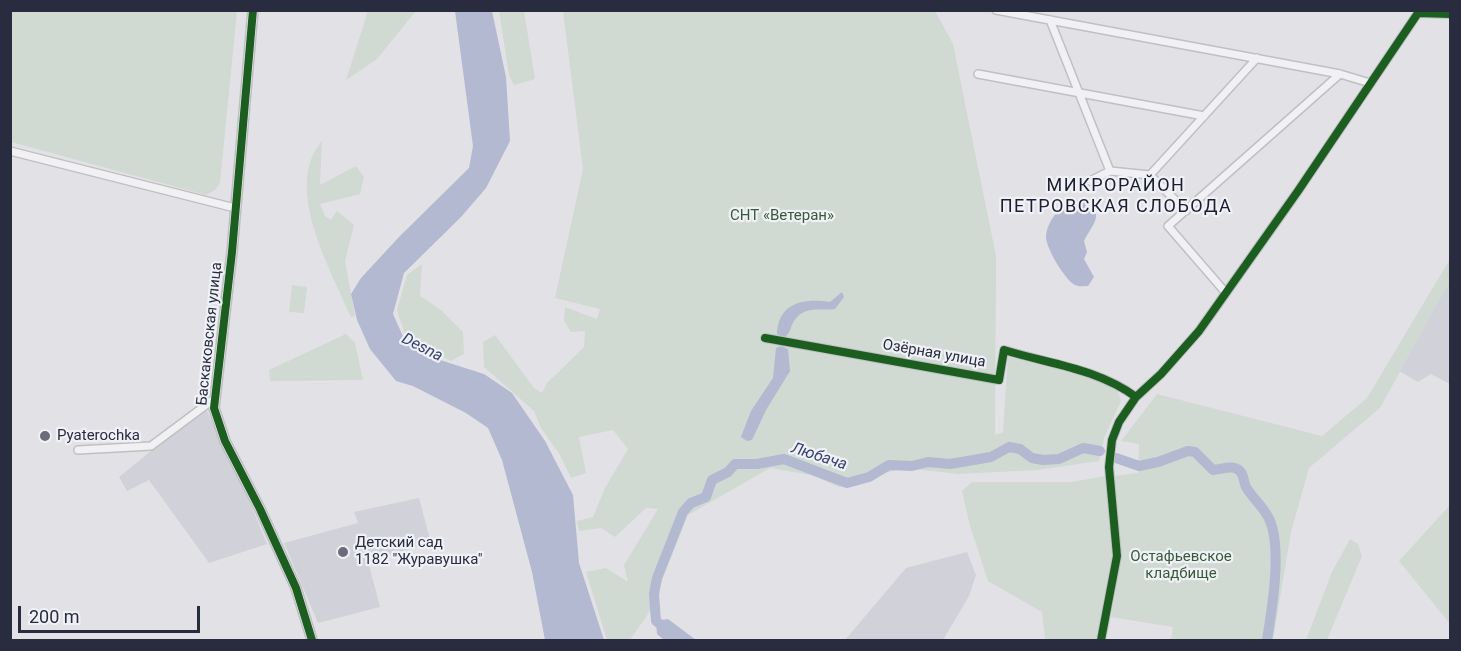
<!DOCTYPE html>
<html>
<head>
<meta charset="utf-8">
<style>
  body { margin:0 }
  #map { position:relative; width:1461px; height:651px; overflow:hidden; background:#e2e2e6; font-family:Roboto,sans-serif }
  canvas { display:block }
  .frame { position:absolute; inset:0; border:12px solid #292c3f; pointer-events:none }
  .scale { position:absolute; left:18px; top:606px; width:182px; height:27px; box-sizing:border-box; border:3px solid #292c3f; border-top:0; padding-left:8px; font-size:18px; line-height:21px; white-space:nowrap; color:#292c3f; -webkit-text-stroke:4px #eff1f6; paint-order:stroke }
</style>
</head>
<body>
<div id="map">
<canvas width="1461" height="651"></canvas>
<div class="frame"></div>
<div class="scale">200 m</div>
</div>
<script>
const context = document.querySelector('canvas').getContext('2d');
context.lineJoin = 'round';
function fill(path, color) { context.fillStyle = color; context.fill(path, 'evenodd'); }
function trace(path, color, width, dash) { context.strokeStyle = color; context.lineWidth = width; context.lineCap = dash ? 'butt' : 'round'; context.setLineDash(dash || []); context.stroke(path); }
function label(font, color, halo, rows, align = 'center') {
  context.font = font + ' Roboto,sans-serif'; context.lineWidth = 4.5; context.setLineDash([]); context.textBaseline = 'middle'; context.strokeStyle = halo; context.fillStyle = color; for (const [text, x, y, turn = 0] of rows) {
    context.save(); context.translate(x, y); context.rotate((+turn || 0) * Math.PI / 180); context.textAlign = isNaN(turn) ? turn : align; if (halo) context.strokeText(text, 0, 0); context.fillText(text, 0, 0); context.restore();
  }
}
fill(new Path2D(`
  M1450,281V384L1431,374L1418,382L1399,371Z
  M205,407L240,478L267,544L209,563L149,480L127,491L119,477Z
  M419,498L431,543L368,561L380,607L318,623L284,543L358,523L354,512Z
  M967,552L976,575L969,596L943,640H845L906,568Z`), '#d0d1d9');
fill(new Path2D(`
  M10,11H237L220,183L215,190L206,195L11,142Z
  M368,11H416L377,59L346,80Z
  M499,11H524L535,79L514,85L509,75Z
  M563,11H935L953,44L996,256L995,435L1003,432L1008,357L1077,373L1116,387L1121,401L1104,438L1099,461L1037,470L958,474L906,468L888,472L855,486L839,487L811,475L770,468L688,515L650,611L630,640H607L586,572L606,568L628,582L624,565L658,509L646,508L615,537L601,528L579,531L577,521L593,517L605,488L628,449L613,430L579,437L586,473L571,478L560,455L541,428L534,411L484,367L483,342L495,335L534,388L542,393L547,383L584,347L585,331L571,332L564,320L565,307L597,319L600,309L555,298L583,169Z
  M322,141L320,185L356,166L364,177L360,194L320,204L325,216L331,220L337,211L354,225L345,261L355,316L351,317C331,270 282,187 322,141Z
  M1450,259V281L1380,408L1309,468L1291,532L1273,640H1171L1173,627L1111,617L1121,556L1114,476L1138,473L1139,444L1121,441L1157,394L1322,436L1367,398Z
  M422,264L420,296L441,310L463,332L464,354L451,361L406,338L397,310L407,275Z
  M292,285L307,287L304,313L289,312Z
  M346,334L355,343L363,380L270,381L269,370Z
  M1105,476L1112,556L1096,640H1045L1042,612L988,581L970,526L962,491L972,482H1072Z
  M1450,505V624L1399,561Z
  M1350,539L1358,544L1362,556L1327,640H1306L1332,572Z`), '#d0d9d2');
fill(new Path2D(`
  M455,11H492L506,77L510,141L486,188L461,217L404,273L393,314L406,343L440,360L484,374L512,393L545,441L573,495L579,563L604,640H545L532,572L502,460L488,428L466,413L413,386L396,381L370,349L357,320L351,294L361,278L399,237L469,168L473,146Z
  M1082,200C1107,213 1093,223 1084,241L1087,252L1084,259L1094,277L1088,286C1083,286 1079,287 1075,285C1065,280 1046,248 1046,237C1047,219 1064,200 1082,200Z
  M842,292L844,297L835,309C820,311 804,305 794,321C790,327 791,333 784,338L777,334C778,302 805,298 830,302Z
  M781,346L788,349L790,371L766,410L752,440L747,441L741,437L751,411L773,378L776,348Z
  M668,619L696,640H664L657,634L656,621Z`), '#b2b9d0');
trace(new Path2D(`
  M1116,458L1139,466L1158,462L1188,451L1195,452L1213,470C1223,469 1236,463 1242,474C1244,478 1244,483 1246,487C1253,499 1265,508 1270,521C1282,550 1272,609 1267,640
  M679,640L656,621L654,594L657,578L683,512L691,503L706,497L712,480L728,472L735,464H757L784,459L847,483L869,477L889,465L912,466L928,462L950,464L991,457L1009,447L1020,449L1032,458L1043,460L1059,459L1083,448L1100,451`), '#b2b9d0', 10);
const minor = new Path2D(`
  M996,10L1340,74L1370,83
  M1050,20L1110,171L1150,175L1257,58
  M978,74L1204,116
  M10,151L235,208
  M1150,175L1186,211
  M1090,181L1110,171
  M1226,293L1168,226L1340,74
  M765,338L999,380L1004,350C1049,364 1096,368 1136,397
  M78,450L151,446L214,399
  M1101,640L1117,556L1109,467L1112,440L1119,422L1136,397L1161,374L1199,331L1298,191L1418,13L1450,14`);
const tertiary = new Path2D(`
  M253,10L232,252L214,408L225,441L260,509L296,588L312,640`);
trace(minor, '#c0c0c4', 10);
trace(tertiary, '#c0c0c4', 12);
trace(minor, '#f1f1f3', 7);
trace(tertiary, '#f1f1f3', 9);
trace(new Path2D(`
  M253,10L232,252L214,408L225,441L260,509L296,588L312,640
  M765,338L999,380L1004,350C1049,364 1096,368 1136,397
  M1101,640L1117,556L1109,467L1112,440L1119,422L1136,397L1161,374L1199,331L1298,191L1418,13L1450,14`), '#1b5e20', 8);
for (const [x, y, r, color] of [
  [45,436,6,"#6a6c79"],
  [343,552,6,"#6a6c79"]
]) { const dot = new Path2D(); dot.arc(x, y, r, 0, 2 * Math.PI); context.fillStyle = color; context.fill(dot); trace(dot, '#eff1f6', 2); }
label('15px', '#375a38', '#eff1f6', [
  ["СНТ «Ветеран»",782,216],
  ["Остафьевское",1181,557],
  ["кладбище",1181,574]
]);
label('15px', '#292c3f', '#eff1f6', [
  ["Баскаковская улица",210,334,-84],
  ["Озёрная улица",934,354,10]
]);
label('15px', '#292c3f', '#eff1f6', [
  ["Pyaterochka",57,436],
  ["Детский сад",355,543],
  ["1182 \"Журавушка\"",355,560]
], 'left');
label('italic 16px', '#364371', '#eff1f6', [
  ["Desna",422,348,27],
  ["Любача",819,457,18]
]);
context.letterSpacing = '1.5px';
label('18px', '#1c1e30', '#eff1f6', [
  ["МИКРОРАЙОН",1116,186],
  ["ПЕТРОВСКАЯ СЛОБОДА",1116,207]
]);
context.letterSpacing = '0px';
</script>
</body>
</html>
